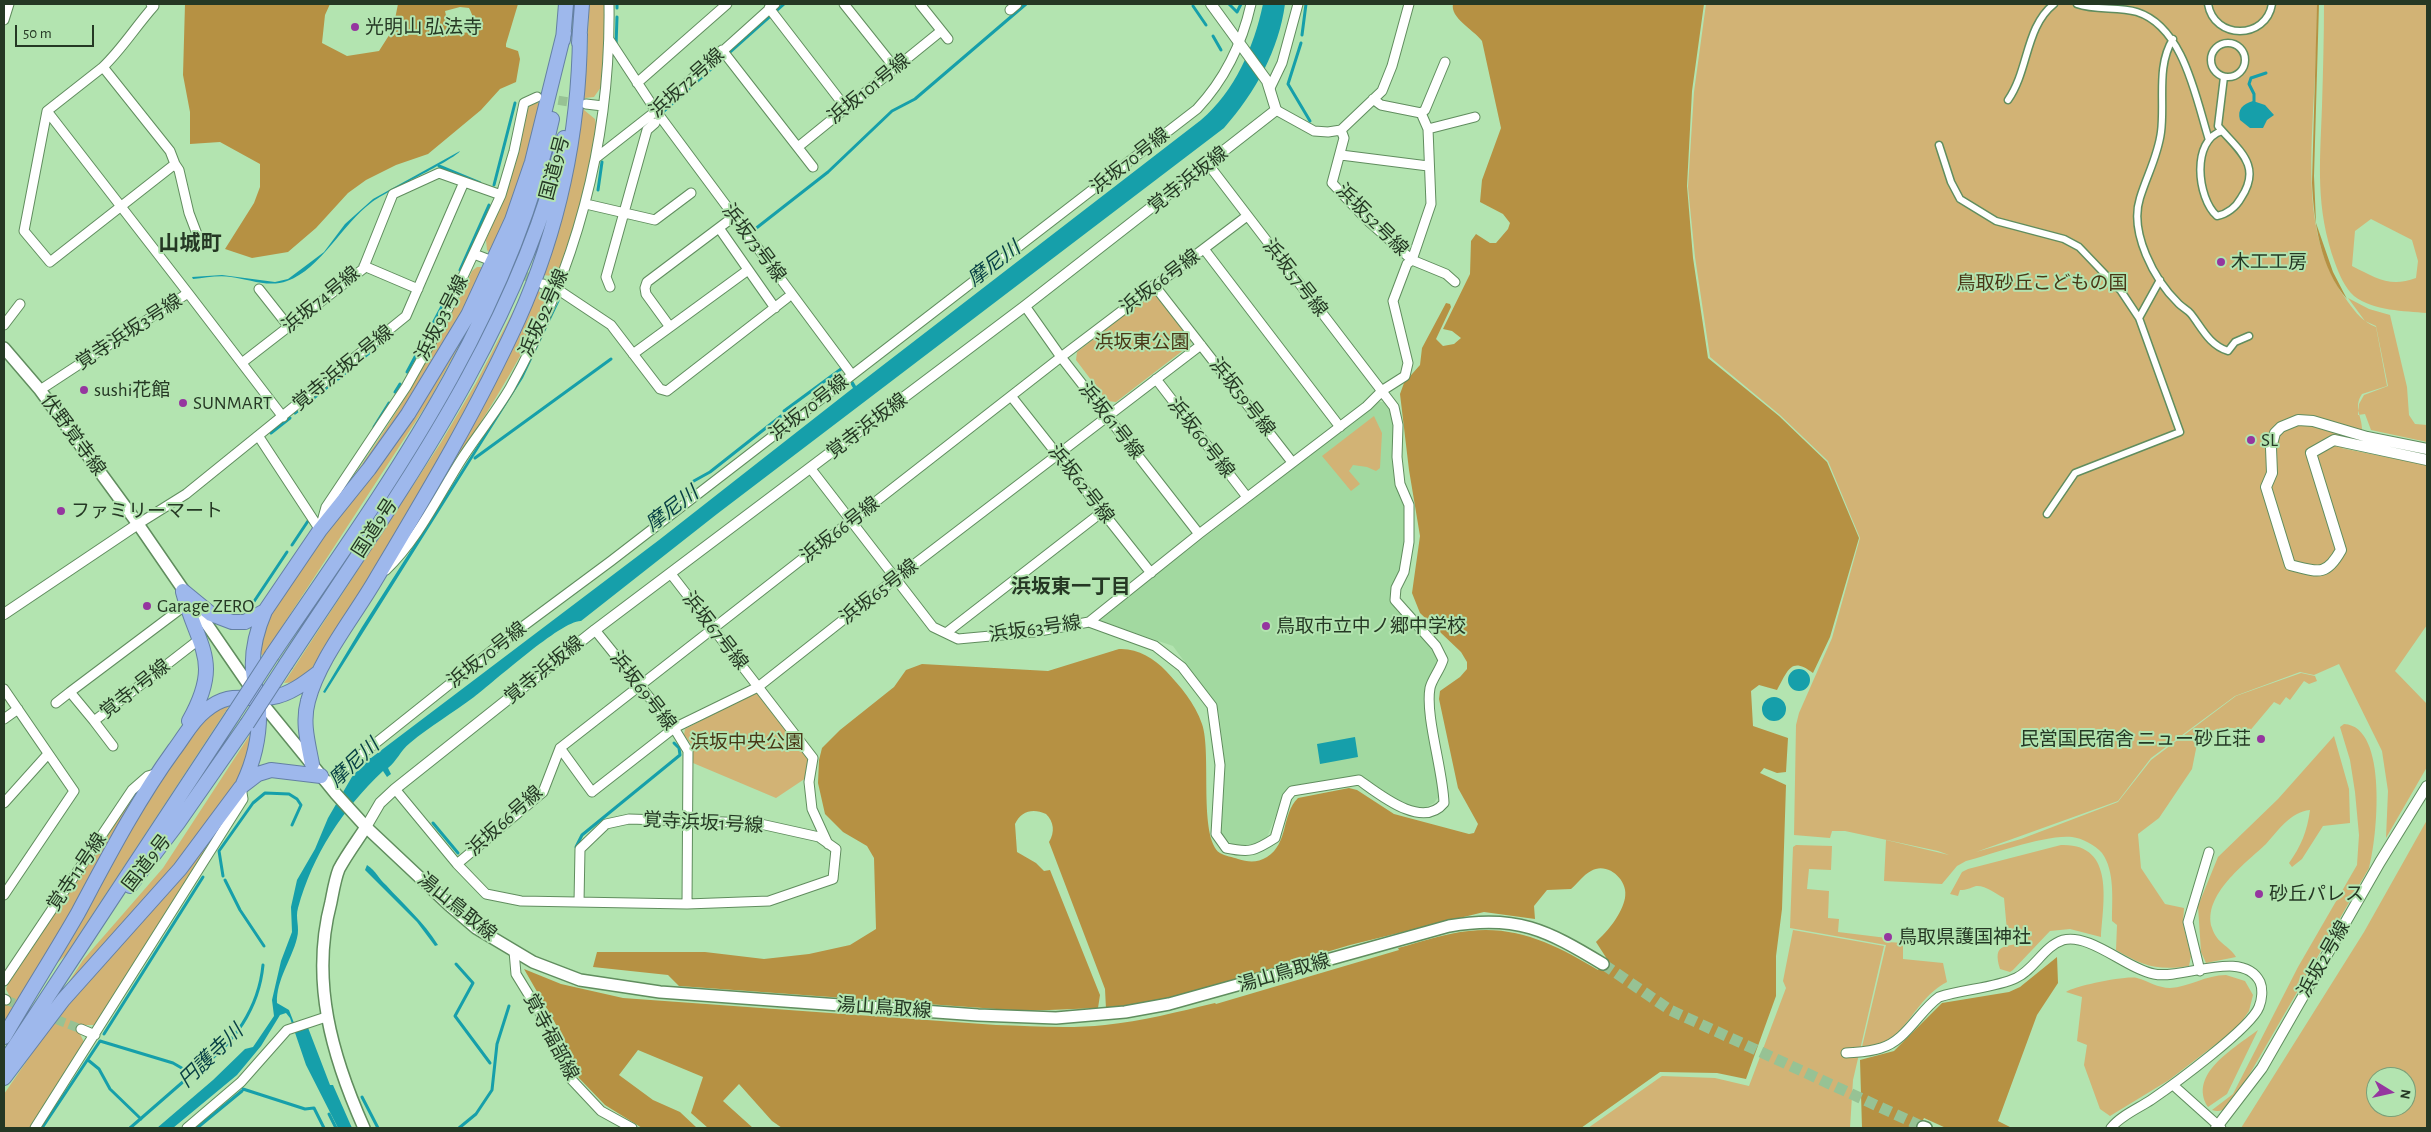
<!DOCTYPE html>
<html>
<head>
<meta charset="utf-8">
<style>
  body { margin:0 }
  #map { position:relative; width:2431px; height:1132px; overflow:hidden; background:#b3e4b0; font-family:"Alegreya Sans",sans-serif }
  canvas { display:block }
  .frame { position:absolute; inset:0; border:5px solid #253824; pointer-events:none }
  .north { position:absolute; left:2366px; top:1067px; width:50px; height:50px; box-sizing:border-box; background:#b3e4b0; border:1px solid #7a9f78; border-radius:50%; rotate:99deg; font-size:14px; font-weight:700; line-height:20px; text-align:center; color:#253824 }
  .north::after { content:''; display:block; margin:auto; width:18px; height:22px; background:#95369f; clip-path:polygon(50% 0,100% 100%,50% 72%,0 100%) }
  .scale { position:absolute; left:15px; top:25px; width:79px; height:22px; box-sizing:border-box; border:2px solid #253824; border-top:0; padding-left:6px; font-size:15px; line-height:18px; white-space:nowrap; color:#253824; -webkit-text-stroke:4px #b3e4b0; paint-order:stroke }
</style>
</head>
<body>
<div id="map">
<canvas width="2431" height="1132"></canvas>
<div class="frame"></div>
<div class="north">N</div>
<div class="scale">50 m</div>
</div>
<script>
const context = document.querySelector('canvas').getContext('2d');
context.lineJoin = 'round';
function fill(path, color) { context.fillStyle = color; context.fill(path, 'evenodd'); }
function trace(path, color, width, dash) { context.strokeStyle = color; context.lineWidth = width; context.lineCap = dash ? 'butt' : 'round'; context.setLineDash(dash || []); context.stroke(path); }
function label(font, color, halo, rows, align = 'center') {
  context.font = font + ' "Alegreya Sans","Noto Sans JP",sans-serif'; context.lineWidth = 4; context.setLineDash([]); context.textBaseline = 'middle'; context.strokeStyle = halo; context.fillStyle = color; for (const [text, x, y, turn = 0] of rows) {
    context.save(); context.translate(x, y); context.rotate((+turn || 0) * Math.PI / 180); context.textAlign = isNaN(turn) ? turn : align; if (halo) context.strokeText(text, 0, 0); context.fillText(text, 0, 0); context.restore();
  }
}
fill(new Path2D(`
  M1379,402H1385L1391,407L1405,506L1404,550L1399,574L1391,593L1438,656L1439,663L1428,688L1440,789L1439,796L1434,803L1422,809L1408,807L1358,777L1289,788L1282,799L1268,835L1261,843L1243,848L1232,844L1220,834L1225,764L1219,713L1216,705L1173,646L1101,621L1100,618Z`), '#a2d9a0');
fill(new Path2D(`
  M589,4H606L601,87L594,97L585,98L584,110L595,119L596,125L587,182L560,270L552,276L543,275L537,290L544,295C553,320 427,505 407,538L555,239L573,173L579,138L587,60Z
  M1706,4H2317C2317,39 2315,75 2313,111C2310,177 2306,246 2348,302C2356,313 2363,322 2376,327L2387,386L2362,394C2353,407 2362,416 2362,429C2362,435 2359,442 2358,449L2341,448L2427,465V625L2395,671L2427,704V767L2386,838L2388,791L2382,751L2339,664L2314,675L2300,672L2235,696L2151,758L2118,801L1976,852L2021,839L2118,802L2151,760L2236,696L2301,673L2315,676L2317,681L2309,684L2304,681L2290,700L2286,697L2280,705L2274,702L2248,733C2231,724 2213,727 2198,739L2192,769L2159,818L2138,834L2141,868L2165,904L2184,908L2183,924L2191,956L2189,966C2158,971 2143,966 2116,950L2117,925L2112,921C2112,899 2115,871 2102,853C2095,845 2082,838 2072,837C2047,834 1992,854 1966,861L1957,866L1942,884L1884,881L1886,840L1949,855L1938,851L1845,831H1832L1830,838L1794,835L1796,725L1799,713L1832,638L1860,538L1828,461L1780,415L1710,357L1695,257L1688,187L1694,92Z
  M2324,4H2427V313C2404,311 2374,311 2354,296C2345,288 2339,274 2335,263C2315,207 2320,164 2322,106C2323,72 2324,38 2324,4ZM2371,219L2412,240L2418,261L2416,278C2390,288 2376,278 2352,266L2355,231Z
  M532,102L540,103C506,252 437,374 342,492C393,423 436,349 472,271L477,267H483L490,253L487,250L486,240L496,215L526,111Z
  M1151,294L1159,295L1191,338L1190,345L1116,402L1107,401L1076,360L1077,352Z
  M520,298C496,362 460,424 425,483C388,547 350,609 310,671L295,682L284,683L440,444L476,383Z
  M2348,298L2369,309L2390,315L2407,387L2409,415L2415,424L2427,425V442L2371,430L2365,414L2358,415L2359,404L2364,395L2388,386L2376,326L2365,321Z
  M475,316L429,401L263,656L260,653L262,636L267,621Z
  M1374,416L1382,433L1380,468L1376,471L1367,467L1353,465L1349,471L1360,484L1351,491L1322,456Z
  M754,693L762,694L807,754L808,761L806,778L776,798L693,763L691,744L684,735L685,729Z
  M231,703L66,955L55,965L161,776L200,724L217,711Z
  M2344,724C2389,726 2377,840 2369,868L2234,1101C2227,1108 2222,1113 2212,1110L2233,1094L2298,967L2357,865L2359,835L2355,792L2350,760L2340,727Z
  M253,730L244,771L211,823L61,994L83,960L163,868Z
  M2334,736L2349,789L2350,823L2323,826L2302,859L2292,867L2289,863C2301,846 2307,832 2310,810C2290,812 2279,830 2266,844C2246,863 2202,895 2212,928C2217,944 2229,945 2236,957L2206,963L2201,952L2198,906L2218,857L2278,799Z
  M145,781L82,895L4,1026V1002L6,1003L10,997L6,989L8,983L134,791Z
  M234,806L95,1025H84L79,1032L85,1044L29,1128H4V1094L64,1007Z
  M2427,820V1128H2241L2364,932ZM2376,1077H2406V1107H2376Z
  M1796,845L1832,846L1831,870L1809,869L1807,889L1829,891L1828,918L1839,919L1838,932L1887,938L1888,942L1903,943V959L1943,963L1947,982C1911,1000 1908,1045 1862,1047L1886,945L1790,928L1793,847Z
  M2061,845C2116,843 2103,903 2101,937L2070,929L2050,931L2013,970L2010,972L2000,969C1992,942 2006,948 2023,942L2024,937L2007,931L2004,898C1996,894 1985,885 1976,886C1970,888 1967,890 1960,890L1958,896L1950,894L1962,872L1968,869Z
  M1793,930L1884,946L1853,1080L1850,1128H1588L1662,1076L1715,1078L1749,1086L1786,988L1783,981Z
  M2226,975L2245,981L2253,995L2249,1011L2237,1028L2169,1080L2110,1116L2100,1109L2084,1065L2087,1045L2077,1041L2082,997L2066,992C2074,986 2127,975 2137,978C2148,981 2158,988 2170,988C2189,987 2206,975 2226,975Z
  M2258,1030L2227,1094L2208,1107C2187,1074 2236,1047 2258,1030Z`), '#d2b375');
fill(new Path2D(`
  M185,4H330L325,15L322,43L347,56L379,51L393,29L398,4H518L506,44V47L518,51L520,59L516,82L500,89L481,110L428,154L396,165L366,180L348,193L316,228L288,252L252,258L225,249L254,203L260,187V164L220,142L190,144V112L183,75ZM460,7L469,8C474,17 474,23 471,32L462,33L449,29L445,11Z
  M1453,4H1704L1692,91L1687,186L1693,258L1708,358L1779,416L1827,462L1859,538L1830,637L1813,673C1791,656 1788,670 1777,690L1759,685L1751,691L1753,726L1788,738L1786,772L1777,773L1764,768L1760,773L1786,785L1782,909L1776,956V996L1746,1079L1717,1073L1660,1072L1581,1128H782L772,1121L739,1084L723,1101L753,1128H708L691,1113L703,1077L638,1050L619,1075L653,1100L680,1112L697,1128H642L605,1105L579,1078L559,1030L524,969L561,984L623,998L996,1025C1032,1026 1069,1029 1105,1025C1142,1021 1178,1012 1215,1003L1216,1004L1399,950L1398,948C1421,942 1446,933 1469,931C1518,925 1558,946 1598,970L1607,959L1596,942C1608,931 1622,914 1625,898C1629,880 1607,861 1591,871C1583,875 1577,884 1571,889L1547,890L1534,906L1535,919L1484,912L1350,945L1162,1001L1106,1009L1105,989L1049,842C1055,832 1054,822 1046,814C1033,808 1021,811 1015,824L1017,852L1036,863L1044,871L1050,870L1100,995L1098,1008L1024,1011L679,986L668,975L593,967L597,952H705L764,959L809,954L850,945L876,929L874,858L867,846L843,832L825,814L818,783L819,760L822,748L840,730L894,687L906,670L922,664L1048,671L1119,649C1137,648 1154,658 1166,671C1180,686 1195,703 1202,724C1212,752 1198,838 1220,853C1225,856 1233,857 1238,859C1248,862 1257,863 1267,857C1289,843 1281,815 1298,798L1349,788L1357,790L1394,814L1469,834L1474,833L1478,824L1458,788L1439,699L1440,691L1460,677L1467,669V662L1461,652L1420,613L1412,593L1420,536L1409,470L1400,394L1404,383L1420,365L1422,348L1446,303L1450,304L1451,307L1436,339L1443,346L1454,344L1461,338L1452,331L1443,329L1470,274L1471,241L1476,234L1490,243H1496L1508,229L1510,223L1503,214L1480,202L1482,180L1501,128L1482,41C1473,29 1450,18 1453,4Z
  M2317,4H2319L2314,176L2316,223L2333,272L2347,299C2320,268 2314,222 2312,183Z
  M2057,957L2058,983L2037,1015L1998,1121L2012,1128H1946L1924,1118L1919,1128H1862L1860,1060L1894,1051L1942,1003L2009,992L2020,987Z`), '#b69143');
fill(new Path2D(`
  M1263,4H1285C1279,50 1255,93 1224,128L717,514L581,621C562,620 494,682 474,697C453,713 430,726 410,743C400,751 397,761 388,768L391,774L387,777L383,771C342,810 313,854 298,908C295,918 300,927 297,938C292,959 276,980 277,1003L289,1010L294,1023L307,1025L330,1085H333L352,1128H338L306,1065L290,1018L286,1013L280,1015L261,1046L237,1075L173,1128H157L213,1080L245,1049L253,1047L274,1016L272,1000L281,961L292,932L291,907L297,880L315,849L328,818L353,775L366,763L361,761L364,758H371L659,540L853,388L850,383L853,381L856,386L1201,120C1235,91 1254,47 1263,4Z
  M2253,101L2265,105L2274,115L2267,120L2263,128H2250L2240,120C2237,109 2243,104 2253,101Z
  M460,151C454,160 387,191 372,202C342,224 321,269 287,281C269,288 248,279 231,277C218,275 205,278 193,279L192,277L222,275L275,282L288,279L324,252L345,224L373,199Z
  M559,300H560L523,378L325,693L323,692L362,627L521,377Z
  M1788 680a11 11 0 1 1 22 0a11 11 0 1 1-22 0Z
  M1762 709a12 12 0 1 1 24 0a12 12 0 1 1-24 0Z
  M1355,737L1358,757L1320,764L1317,744Z
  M367,865C377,872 378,878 386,885C404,905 424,922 438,945L435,946L417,922L365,870Z`), '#169faa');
trace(new Path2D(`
  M1229,4L1237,12L1241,4
  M1193,6L1206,25
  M617,8V4
  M1302,35L1306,4
  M1213,36L1221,50
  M1301,43L1288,84L1310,121
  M616,46L617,17
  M2254,105V94L2249,84L2251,78L2266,73
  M663,112L784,4
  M439,166L480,183
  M494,185L515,103
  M598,190L602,162
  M750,233L828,172L892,111L915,99L1026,4
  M460,270L489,205
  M407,372L455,282
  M338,379L388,337
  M395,392L400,384
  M784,411L841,369
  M295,413L331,384
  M374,427L389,403
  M271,433L290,418
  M475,458L611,359
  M692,482L710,472L781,416
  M292,545L308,521
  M253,603L287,552
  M433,823L458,853
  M576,847L582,835L680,755L679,748L674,743
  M223,876L219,851L253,803L265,793L289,794L297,799L301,805L292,825
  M225,880L240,910L264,946
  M456,964L473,983L455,1016L490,1063
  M104,1034L203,877
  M88,1060L99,1069L110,1089L141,1119
  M199,1068C234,1045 259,1007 263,965
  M243,1089L305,1109L314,1108L324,1128
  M362,1097L378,1128
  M329,1114L336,1128
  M42,1128L100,1041L173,1063L192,1074L130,1128
  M197,1128L242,1091
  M459,1128L476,1114L492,1090L497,1044L509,1006`), '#169faa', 3);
trace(new Path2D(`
  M545,98L581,104
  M500,265L539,282
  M6,1000L81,1029`), '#97c294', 9, [9, 4.5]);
trace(new Path2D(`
  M1603,964L1670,1010L1923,1127`), '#97c294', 11, [11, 5.5]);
const pedestrian = new Path2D(`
  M2077,4C2096,11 2118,6 2137,12C2184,27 2196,99 2209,140
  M2208,4C2214,40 2266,40 2272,4
  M2173,39C2156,66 2165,102 2161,132C2158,156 2147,175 2140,198C2129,232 2154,280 2179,304C2183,308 2188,310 2191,314C2202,328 2209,345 2228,351L2235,342L2249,336
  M2211 60a17 17 0 1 1 34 0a17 17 0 1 1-34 0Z
  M2008,100C2029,70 2025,27 2054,4
  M2222,131C2191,140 2197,198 2217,216C2227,214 2236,207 2241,198C2263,165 2238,150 2218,126L2224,77
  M1939,145L1951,182L1960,199L1996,221L2064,239L2079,247L2121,291L2139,318L2180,432L2075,473L2047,514
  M2139,318L2160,280`);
const minor = new Path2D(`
  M844,4L895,68
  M920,4L948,39
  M769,8L846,108
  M1010,10L1017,4
  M4,20L9,4
  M610,41L656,111L852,375
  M722,50L813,167
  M103,67L170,151L175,164L50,262L24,231L47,111Z
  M103,67C122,49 136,26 154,6L151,4
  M637,83L727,4
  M1270,88L1282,63L1298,4
  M586,104L603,106
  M1276,110L1314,131L1328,132L1341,130L1382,91L1392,66L1409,4
  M47,111L188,293
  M1421,113L1425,110L1445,62
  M1428,129L1475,117
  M1341,130L1344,138L1332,183L1367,220L1412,260L1431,204L1428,129L1421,113L1381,105L1373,99
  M798,147L941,31
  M1341,155L1428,166
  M596,158L656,111L775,4
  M175,164L179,170L189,213L200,242
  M586,204L655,220L691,193
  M719,228L775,308
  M1204,249L1340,427
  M474,254L487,259
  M364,266L418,289
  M543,284L557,289L611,325L660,389L667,391L787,298
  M1154,285L1292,462
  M610,287L606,277L647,130L655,123
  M259,289L289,327
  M1025,306L1061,357L1199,534
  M4,325L20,304
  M670,327L646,294L645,288L647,282L728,221
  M633,354L748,270
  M243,362L363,269L393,194L439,173L501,195
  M1156,379L1247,497
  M40,390L188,293L283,417
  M1011,396L1151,573
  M259,437L320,530
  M811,469L933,627L958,639L1034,632L1089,622L1199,534L1367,406L1383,390L1405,376L1408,363L1393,301L1407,264L1412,260L1446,274L1455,282
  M138,524L186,494L406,316L464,182
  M321,525L326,507L406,387L438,330L501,195L514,151L524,103L537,97
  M386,570C419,538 438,496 463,457C478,434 496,412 510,388C576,269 611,141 609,4
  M671,574L813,758L809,782L812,809L828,844
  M1089,622L1155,646L1182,667L1212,706L1220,765L1216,834L1226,848C1250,853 1255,851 1275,838L1287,797L1292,791L1359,780C1379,794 1422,830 1444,803C1443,770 1425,716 1430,688C1432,679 1440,670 1443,660L1436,646L1395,600L1396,588L1404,572L1409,542V505L1400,484L1397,457L1398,425L1394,407L1208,164
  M595,630L674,728L688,751L687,904
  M946,633L1102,512
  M4,689L74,791L4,895
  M56,703L70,692
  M4,719L18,709
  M94,721L70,692L187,604
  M113,746L94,721L201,638
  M560,748L592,792L674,728L758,687L895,579L1201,345
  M328,784L347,766L510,636L611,561L1197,109C1225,79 1242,44 1251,4
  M395,789L457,864L486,894L521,901L687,904L769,901L833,879L836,849L819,837L756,823L629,819L606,824L580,849L579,902
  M4,803L48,754
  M457,864L543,792L560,748L1061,357L1247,216
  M514,951L516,974L548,1026L571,1079L601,1111L632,1128
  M2200,971L2188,922L2209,852
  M4,981L132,790L148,776L158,773
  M4,999L6,1000
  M81,1029L95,1035
  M1846,1053C1857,1052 1870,1052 1881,1048C1906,1041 1919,1011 1939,997C1963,989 1995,988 2016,978C2034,970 2044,946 2063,940C2090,933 2127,969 2154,974C2183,980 2243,948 2260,982C2263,989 2262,1000 2259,1007C2251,1028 2173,1085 2151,1100C2139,1108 2120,1116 2111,1128
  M2173,1085L2221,1128
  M35,1128L243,799L241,787
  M187,1128L241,1082L287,1030L326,1017`);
const tertiary = new Path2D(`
  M2427,449L2367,437L2313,421L2298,420L2281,427L2275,433L2271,448L2272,473L2266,487L2290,565C2318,572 2326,577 2341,550L2311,453L2334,440L2427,460
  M4,614L138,524
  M366,827L380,803L395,789L595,630L1025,306L1276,110L1267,81L1211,4
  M2216,1128L2262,1068L2380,862L2427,786`);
const secondary = new Path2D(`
  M4,348L40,390L138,524L257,697L336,794L366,827L449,905L476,928L533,962L580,980L660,992L978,1015L1056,1018L1125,1012L1169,1004L1449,926C1516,914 1547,930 1603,964
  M1923,1127L1926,1128
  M364,1128C332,1056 310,981 331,902C333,892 335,879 339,869C347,854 357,841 366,827`);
const trunk = new Path2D(`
  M563,40L566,4
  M579,43L582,4
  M183,591L211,614L232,622H245L265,611L320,530L369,469L408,414L468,315L512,220L532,162L564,33
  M183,592C198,649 223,660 189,721
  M272,655C385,489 510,319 552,119
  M286,664C395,498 517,335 564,138
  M312,764C308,743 302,722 308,701C319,659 354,617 376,579C426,495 477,410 518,320C559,229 579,133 580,34
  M243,784C254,761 260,736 259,709C258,699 255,689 254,679C250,655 256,632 265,611
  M130,886L178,823L247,724
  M4,1037C28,995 54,955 78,913C108,857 137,801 174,750C184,737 192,721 205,711C231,689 245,702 273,697C289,695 306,682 319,672
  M4,1063L233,715
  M4,1078L63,1000L180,869L241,787L258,774L271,770L321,776`);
trace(pedestrian, '#608d5e', 9);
trace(minor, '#608d5e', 11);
trace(tertiary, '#608d5e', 12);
trace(secondary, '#608d5e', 14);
trace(trunk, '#6480a3', 16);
trace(pedestrian, '#fff', 6);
trace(minor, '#fff', 9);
trace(tertiary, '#fff', 10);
trace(secondary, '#fff', 11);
trace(trunk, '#9eb8ec', 14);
const trunkBridge = new Path2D(`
  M233,715L272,655
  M247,724L286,664`);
trace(trunkBridge, '#6480a3', 16, []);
trace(trunkBridge, '#9eb8ec', 14);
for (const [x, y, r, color] of [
  [355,27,5,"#95369f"],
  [2221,262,5,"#95369f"],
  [84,390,5,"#95369f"],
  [183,403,5,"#95369f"],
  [2251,440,5,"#95369f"],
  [61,511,5,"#95369f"],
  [147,606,5,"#95369f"],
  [1266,626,5,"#95369f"],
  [2261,739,5,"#95369f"],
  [2259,894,5,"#95369f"],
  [1888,937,5,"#95369f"]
]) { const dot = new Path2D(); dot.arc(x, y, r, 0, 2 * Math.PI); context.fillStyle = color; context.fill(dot); trace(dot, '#b3e4b0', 2); }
label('19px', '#253824', '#b3e4b0', [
  ["光明山 弘法寺",365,27],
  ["木工工房",2231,262],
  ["sushi花館",94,390],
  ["SUNMART",193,403],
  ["SL",2261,440],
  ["ファミリーマート",71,511],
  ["Garage ZERO",157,606],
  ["鳥取市立中ノ郷中学校",1276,626],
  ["民営国民宿舎 ニュー砂丘荘",2251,739,"right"],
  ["砂丘パレス",2269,894],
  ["鳥取県護国神社",1898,937]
], 'left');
label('19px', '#253824', '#b3e4b0', [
  ["浜坂72号線",687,83,-42],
  ["浜坂101号線",869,89,-39],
  ["浜坂70号線",1130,161,-38],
  ["国道9号",555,168,-75],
  ["覚寺浜坂線",1188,180,-38],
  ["浜坂52号線",1372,220,45],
  ["浜坂73号線",754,243,53],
  ["浜坂57号線",1295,278,52],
  ["浜坂66号線",1160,282,-37],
  ["浜坂74号線",321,300,-39],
  ["浜坂92号線",544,313,-66],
  ["浜坂93号線",442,318,-63],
  ["覚寺浜坂3号線",129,332,-33],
  ["覚寺浜坂2号線",343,368,-39],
  ["浜坂59号線",1242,397,52],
  ["浜坂70号線",809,408,-38],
  ["浜坂61号線",1111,421,52],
  ["覚寺浜坂線",867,426,-37],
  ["伏野覚寺線",73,435,54],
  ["浜坂60号線",1201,438,52],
  ["浜坂62号線",1081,484,52],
  ["国道9号",375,528,-57],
  ["浜坂66号線",840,530,-38],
  ["浜坂65号線",879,592,-38],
  ["浜坂63号線",1035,629,-8],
  ["浜坂67号線",715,631,52],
  ["浜坂70号線",487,655,-38],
  ["覚寺浜坂線",544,670,-39],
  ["覚寺1号線",135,689,-38],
  ["浜坂69号線",643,691,52],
  ["浜坂66号線",505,821,-42],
  ["覚寺浜坂1号線",703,823,3],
  ["国道9号",147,863,-52],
  ["覚寺11号線",77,872,-56],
  ["湯山鳥取線",457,907,39],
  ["浜坂2号線",2324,959,-60],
  ["湯山鳥取線",1284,973,-16],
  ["湯山鳥取線",884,1008,4],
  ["覚寺福部線",551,1037,62]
]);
label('19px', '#493817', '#b3e4b0', [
  ["鳥取砂丘こどもの国",2042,283],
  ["浜坂東公園",1142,342],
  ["浜坂中央公園",747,742]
]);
label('italic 20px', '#084045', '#b3e4b0', [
  ["摩尼川",994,264,-37],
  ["摩尼川",672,509,-37],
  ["摩尼川",354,763,-43],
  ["円護寺川",211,1056,-44]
]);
label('bold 20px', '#253824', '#b3e4b0', [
  ["浜坂東一丁目",1071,587]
]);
label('bold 21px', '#253824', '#b3e4b0', [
  ["山城町",190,244]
]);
</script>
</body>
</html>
